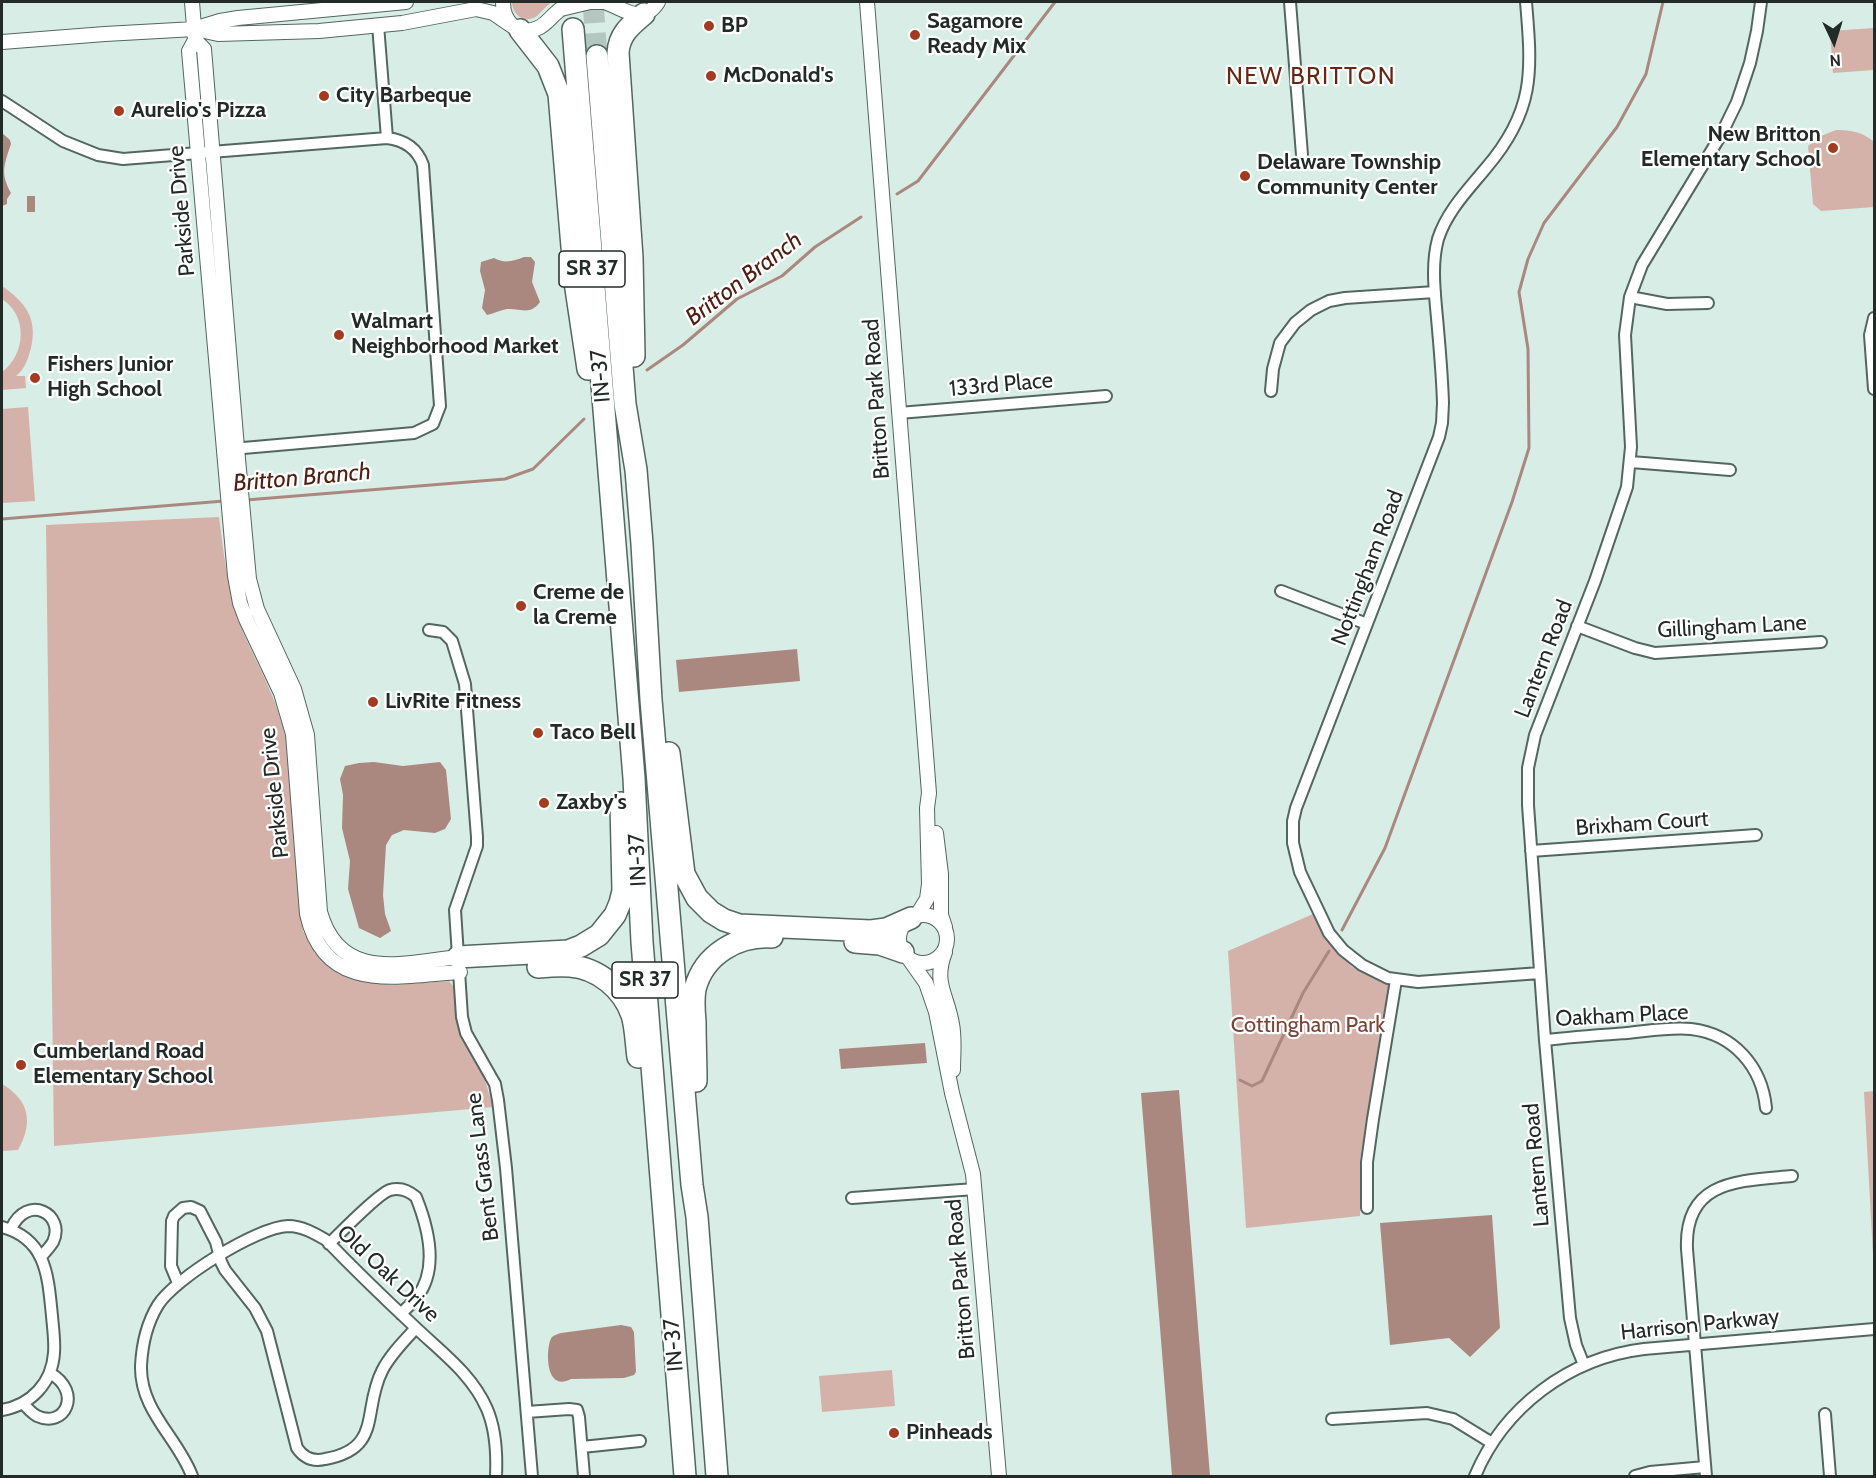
<!DOCTYPE html>
<html>
<head>
<meta charset="utf-8">
<style>
  body { margin:0 }
  #map { position:relative; width:1876px; height:1478px; overflow:hidden; background:#d8ede6; font-family:Cabin,sans-serif }
  canvas { display:block }
  .frame { position:absolute; inset:0; border:3px solid #232b28; pointer-events:none }
  .north { position:absolute; left:1804px; top:12px; width:60px; height:60px; -webkit-text-stroke:4px #fff; paint-order:stroke; rotate:176deg; font-size:16px; font-weight:700; line-height:24px; text-align:center; color:#232b28 }
  .north::after { content:''; display:block; margin:auto; width:21px; height:27px; background:#232b28; clip-path:polygon(50% 0,100% 100%,50% 72%,0 100%) }
</style>
</head>
<body>
<div id="map">
<canvas width="1876" height="1478"></canvas>
<div class="frame"></div>
<div class="north">N</div>
</div>
<script>
const context = document.querySelector('canvas').getContext('2d');
context.lineJoin = 'round';
function fill(path, color) { context.fillStyle = color; context.fill(path, 'evenodd'); }
function trace(path, color, width, dash) { context.strokeStyle = color; context.lineWidth = width; context.lineCap = dash ? 'butt' : 'round'; context.setLineDash(dash || []); context.stroke(path); }
function label(font, color, halo, rows, align = 'center') {
  context.font = font + ' Cabin,sans-serif'; context.lineWidth = 4.5; context.setLineDash([]); context.textBaseline = 'middle'; context.strokeStyle = halo; context.fillStyle = color; for (const [text, x, y, turn = 0] of rows) {
    context.save(); context.translate(x, y); context.rotate((+turn || 0) * Math.PI / 180); context.textAlign = isNaN(turn) ? turn : align; if (halo) context.strokeText(text, 0, 0); context.fillText(text, 0, 0); context.restore();
  }
}
fill(new Path2D(`
  M512,2H552C546,6 542,11 537,16C524,25 512,14 512,2Z
  M1874,28V70L1833,73L1830,31Z
  M1836,130C1851,130 1863,132 1874,142V207L1821,211L1813,204L1808,146L1821,136Z
  M2,286C25,302 38,318 31,348C28,359 25,369 16,376H25L26,388L2,390V372C26,354 28,316 2,299Z
  M28,407L35,501L2,503V409Z
  M219,517C224,555 228,594 242,630C251,651 262,671 271,693C279,711 284,731 289,750L303,931L315,953L333,968L356,979L392,985L449,981L456,990L460,1032L483,1073L493,1107L54,1146L46,525Z
  M1313,914L1329,942L1352,967L1390,985L1360,1160V1216L1246,1228L1228,951Z
  M2,1084C29,1100 34,1122 18,1150L2,1151Z
  M1874,1091V1273L1864,1092Z
  M892,1370L895,1406L822,1412L819,1376Z`), '#d4b2a9');
fill(new Path2D(`
  M2,133L10,140L11,144C4,165 0,173 11,193L7,199V204L2,206Z
  M27,196H35V212H27Z
  M524,257H531L535,262L532,282L540,302C530,316 521,308 507,309C500,310 493,314 487,315L482,308L485,290L480,271L481,262L494,258C504,264 514,261 524,257Z
  M797,649L800,681L679,692L676,660Z
  M374,762L403,766L440,762L446,770L451,819L445,829L435,833L404,830L392,835L386,845L383,895L385,914L391,931L380,938L359,928L348,889L350,861L342,828L343,795L340,779L345,766L359,763Z
  M925,1043L927,1063L841,1069L839,1049Z
  M1179,1090L1210,1476H1172L1141,1093Z
  M1492,1215L1500,1328L1470,1357L1449,1338L1390,1345L1380,1223Z
  M621,1325L631,1327L634,1332L636,1372L634,1375L624,1378L571,1379C543,1394 546,1343 552,1337C554,1335 558,1334 561,1333Z`), '#aa887f');
trace(new Path2D(`
  M897,194L918,181L1055,2
  M647,370L683,345L737,299L782,276L815,247L861,217
  M246,500L505,479L533,469L584,419
  M2,519L224,501
  M1342,930L1385,848L1512,502L1529,448L1528,349L1519,292L1528,259L1544,223L1617,127L1646,74L1663,2
  M1240,1080L1252,1086L1262,1081L1303,993L1329,951`), '#aa887f', 3);
trace(new Path2D(`
  M593,2L597,56`), '#b4c6c0', 21, [21, 10]);
const minor = new Path2D(`
  M1290,2L1302,155
  M1526,2C1532,72 1535,111 1486,168C1468,190 1447,211 1438,239C1432,261 1434,285 1436,307C1439,339 1442,371 1443,403L1442,423L1439,437L1296,808L1293,821V843L1300,872L1329,933L1343,950L1362,965L1388,978L1418,982L1540,973
  M378,25L387,138
  M2,101L63,141L98,155L123,159L387,138C404,140 417,148 423,165L440,406L433,424L414,433L232,449
  M1630,297L1667,304L1708,303
  M1874,318L1870,335L1874,389
  M1271,391L1273,369L1280,343L1295,323L1311,310L1329,301L1345,298L1435,292
  M899,413L1106,396
  M1631,462L1730,470
  M1281,591L1367,624
  M1577,626L1635,648L1655,653L1821,642
  M429,630L443,632L452,641L465,684L477,837V846L455,910L462,1017L466,1033L495,1084L498,1100L506,1168L532,1476
  M1531,851L1756,835
  M1545,1040C1572,1037 1600,1035 1627,1033C1648,1031 1670,1027 1691,1029C1734,1034 1762,1067 1766,1108
  M852,1198L975,1189
  M1367,1208V1162L1373,1119L1396,980
  M2,1227C47,1239 48,1277 52,1316C53,1328 55,1341 54,1353C52,1383 31,1405 2,1410
  M11,1229C27,1193 66,1214 53,1242C50,1247 45,1252 41,1257
  M329,1244C340,1233 379,1193 390,1190C400,1187 409,1191 416,1197C428,1227 439,1269 417,1297C413,1303 406,1308 401,1314
  M178,1283L171,1266L172,1221L174,1216L183,1208L191,1207L200,1211L216,1242L221,1262L225,1270L255,1308L267,1331L297,1448C304,1458 313,1462 325,1459C383,1449 362,1410 382,1371C390,1355 404,1341 416,1328
  M1584,1365L1576,1345L1570,1318L1545,1040L1528,805V768L1535,735L1595,581L1627,487L1631,447L1625,335L1630,297L1642,265L1721,135L1737,102L1750,63L1757,31L1761,2
  M23,1403C27,1408 32,1413 37,1416C65,1429 83,1392 50,1373
  M527,1412L569,1409L577,1410L579,1417L584,1476
  M1825,1414L1830,1476
  M1332,1419L1427,1413L1453,1419L1492,1443
  M582,1447L640,1441
  M192,1476C178,1438 140,1411 141,1366C142,1345 147,1323 158,1305C174,1279 257,1227 288,1226C302,1226 314,1233 326,1240C355,1270 385,1299 415,1327C441,1352 472,1374 487,1409C496,1430 497,1454 496,1476
  M1475,1476C1504,1407 1569,1358 1644,1349L1874,1329
  M1635,1476L1650,1472L1705,1467
  M1706,1476L1687,1249C1684,1179 1741,1181 1792,1176`);
const tertiary = new Path2D(`
  M192,2L195,40L189,51L235,576L240,603L246,619L281,693L293,734L307,914C325,995 397,976 460,972
  M503,2C503,22 518,37 538,28C547,24 553,14 561,9
  M604,2C624,8 642,27 658,2
  M867,2L929,793L927,808L929,884L927,899L917,915
  M197,28L220,21L238,18L406,2
  M195,40L204,49L237,448L249,579L257,609L294,689L307,735L320,912C340,983 402,963 458,957
  M2,42L105,34L195,29L218,34L319,31L402,23L476,9L493,13L512,26
  M936,833L941,874V915L945,927
  M899 939a24 24 0 1 1 48 0a24 24 0 1 1-48 0Z
  M945,952C933,983 947,994 952,1024C955,1039 953,1055 953,1070
  M909,959L926,983L936,1012L952,1093L973,1174L999,1476`);
const motorway = new Path2D(`
  M573,29L634,778L642,942L685,1476
  M520,30L548,66L559,94L575,282L588,369
  M597,56L625,404L636,470L642,544L651,700L692,1185L697,1217L717,1476
  M634,356L632,258L618,53C619,34 631,25 644,14
  M669,753L684,874L697,898L711,912L724,920L739,925L871,931L886,929L911,918
  M855,942L880,944L903,952
  M458,957L568,951L581,946L599,935L615,915L620,903L623,891L621,803
  M538,967C549,966 560,965 570,966C598,968 623,989 632,1015C636,1028 636,1043 638,1057
  M696,1081C696,1062 695,1042 695,1022C694,1011 693,1000 695,989C704,954 738,935 772,937`);
trace(minor, '#546661', 14);
trace(tertiary, '#546661', 16);
trace(motorway, '#546661', 24);
trace(minor, '#fff', 10);
trace(tertiary, '#fff', 14);
trace(motorway, '#fff', 21);
const tertiaryBridge = new Path2D(`
  M561,9L590,2H604`);
trace(tertiaryBridge, '#546661', 16, []);
trace(tertiaryBridge, '#fff', 14);
for (const [x, y, r, color] of [
  [709,26,6,"#a33b20"],
  [915,35,6,"#a33b20"],
  [711,76,6,"#a33b20"],
  [324,96,6,"#a33b20"],
  [119,111,6,"#a33b20"],
  [1833,148,6,"#a33b20"],
  [1245,176,6,"#a33b20"],
  [339,335,6,"#a33b20"],
  [35,378,6,"#a33b20"],
  [521,606,6,"#a33b20"],
  [373,702,6,"#a33b20"],
  [538,733,6,"#a33b20"],
  [544,803,6,"#a33b20"],
  [21,1065,6,"#a33b20"],
  [894,1433,6,"#a33b20"]
]) { const dot = new Path2D(); dot.arc(x, y, r, 0, 2 * Math.PI); context.fillStyle = color; context.fill(dot); trace(dot, '#fff', 2); }
for (const [x, y, w] of [
  [592,269,66],
  [645,980,66]
]) { const box = new Path2D(); box.roundRect(x - w / 2, y - 18, w, 36, 4.5); context.fillStyle = '#fff'; context.fill(box); trace(box, '#232b28', 1.5); }
label('bold 21px', '#232b28', null, [
  ["SR 37",592,269],
  ["SR 37",645,980]
]);
label('bold 22px', '#232b28', '#fff', [
  ["Sagamore",927,22],
  ["Ready Mix",927,47],
  ["BP",721,26],
  ["McDonald's",723,76],
  ["City Barbeque",336,96],
  ["Aurelio's Pizza",131,111],
  ["New Britton",1821,135,"right"],
  ["Elementary School",1821,160,"right"],
  ["Delaware Township",1257,163],
  ["Community Center",1257,188],
  ["Walmart",351,322],
  ["Neighborhood Market",351,347],
  ["Fishers Junior",47,365],
  ["High School",47,390],
  ["Creme de",533,593],
  ["la Creme",533,618],
  ["LivRite Fitness",385,702],
  ["Taco Bell",550,733],
  ["Zaxby's",556,803],
  ["Cumberland Road",33,1052],
  ["Elementary School",33,1077],
  ["Pinheads",906,1433]
], 'left');
label('22px', '#232b28', '#fff', [
  ["Parkside Drive",182,211,-95],
  ["IN-37",601,376,-95],
  ["133rd Place",1001,385,-5],
  ["Britton Park Road",877,399,-94],
  ["Nottingham Road",1368,568,-69],
  ["Gillingham Lane",1732,627,-3],
  ["Lantern Road",1544,659,-69],
  ["Parkside Drive",275,793,-96],
  ["Brixham Court",1642,824,-4],
  ["IN-37",638,860,-93],
  ["Oakham Place",1622,1016,-3],
  ["Lantern Road",1537,1165,-95],
  ["Bent Grass Lane",483,1167,-97],
  ["Old Oak Drive",388,1274,43],
  ["Britton Park Road",961,1279,-95],
  ["Harrison Parkway",1700,1325,-6],
  ["IN-37",674,1345,-95]
]);
label('22px', '#784538', '#fff', [
  ["Cottingham Park",1308,1026]
]);
context.letterSpacing = '1.5px';
label('24px', '#682614', '#fff', [
  ["NEW BRITTON",1311,77]
]);
context.letterSpacing = '0px';
label('italic 24px', '#4e1f13', '#fff', [
  ["Britton Branch",744,279,-37],
  ["Britton Branch",302,478,-5]
]);
</script>
</body>
</html>
